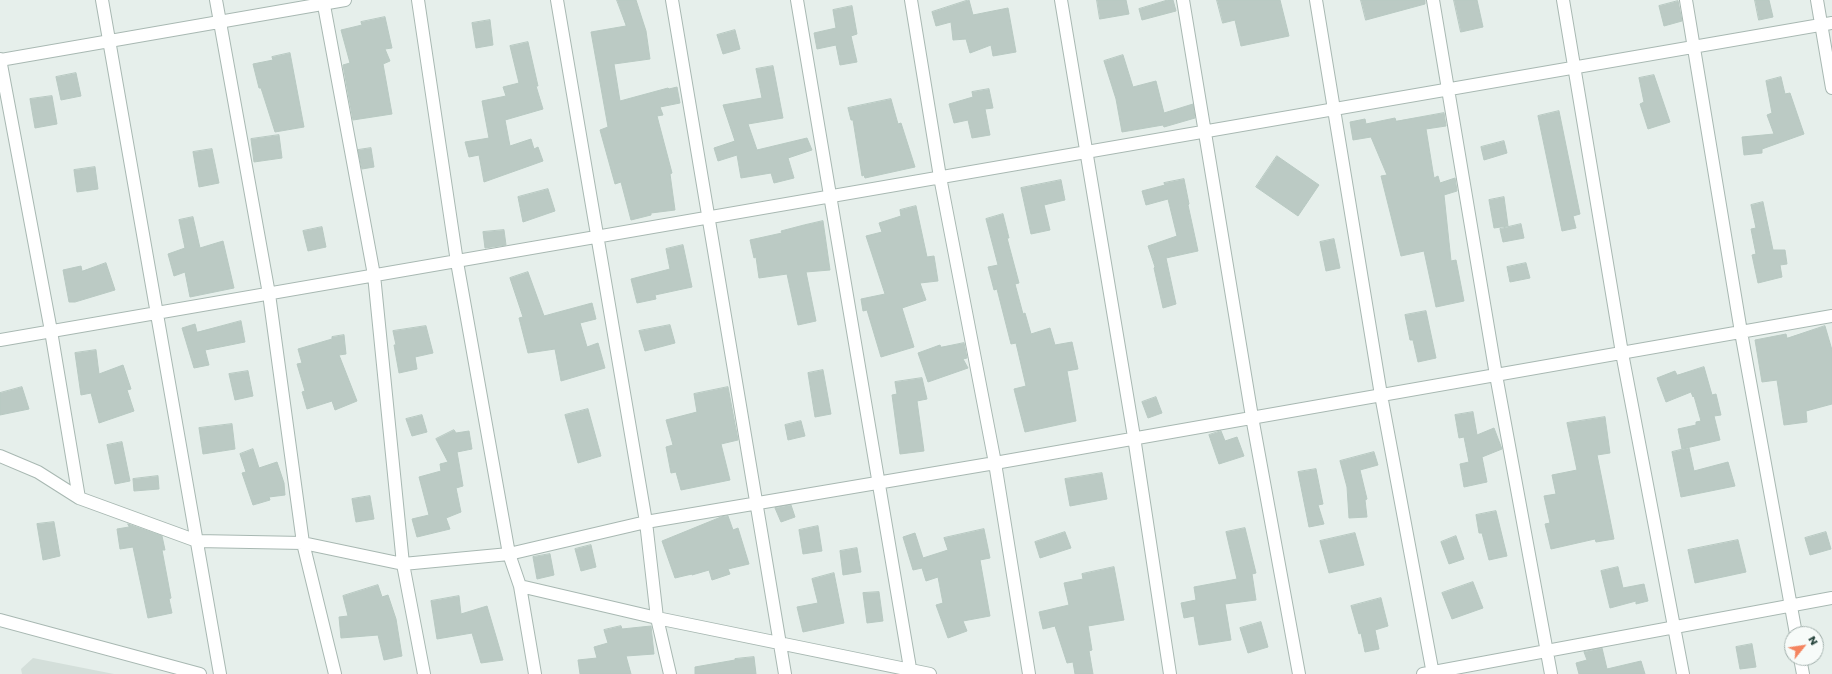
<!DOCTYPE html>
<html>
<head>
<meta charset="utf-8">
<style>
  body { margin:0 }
  #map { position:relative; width:1832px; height:674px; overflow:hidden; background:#e6efeb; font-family:Poppins,sans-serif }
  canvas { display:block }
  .north { position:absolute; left:1784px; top:626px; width:40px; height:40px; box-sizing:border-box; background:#f7fbf9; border:1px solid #a3b1ad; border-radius:50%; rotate:60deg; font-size:11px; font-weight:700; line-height:16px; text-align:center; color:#24423a }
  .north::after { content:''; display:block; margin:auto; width:14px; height:18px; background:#f4845f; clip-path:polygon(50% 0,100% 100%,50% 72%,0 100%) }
</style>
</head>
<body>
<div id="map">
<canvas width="1832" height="674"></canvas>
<div class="north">N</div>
</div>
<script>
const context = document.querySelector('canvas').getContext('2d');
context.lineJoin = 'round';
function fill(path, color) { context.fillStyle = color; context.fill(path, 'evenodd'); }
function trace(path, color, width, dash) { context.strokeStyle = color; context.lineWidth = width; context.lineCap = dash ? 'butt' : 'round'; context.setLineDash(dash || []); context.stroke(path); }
fill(new Path2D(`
  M33,658L114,674H22L21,669Z`), '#d4dfda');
const building = new Path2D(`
  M617,0H636L646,31L650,59L614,64L620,101L668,88L669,89L677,87L680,103L660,107L663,115L657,116L672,173L670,174L675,210L651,213V215L631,220L621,182L615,184L600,130L608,127L591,32L626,26Z
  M969,0L973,15L1008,8L1016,52L993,56L991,45L970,53L966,39L953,40L951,22L936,26L932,12Z
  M1097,0H1126L1129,14L1100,19Z
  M1168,0H1173L1176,11L1142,20L1139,9Z
  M1217,0H1280L1289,36L1241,46L1235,20L1223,23Z
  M1361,0H1425V4L1366,20Z
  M1454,0H1477L1483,27L1461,32Z
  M1755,0H1769L1773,17L1759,20Z
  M1678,1L1682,21L1664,26L1659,6Z
  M852,6L857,34L851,36L857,62L840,65L836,45L817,49L814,33L836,28L833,10Z
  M385,17L392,48L385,49L390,61L383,64L392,114L353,120L343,65L350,63L341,30L362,25L361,22Z
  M490,20L493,45L476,48L472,23Z
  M735,30L740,49L723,54L717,35Z
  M528,42L538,86H536L543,109L505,120L510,146L531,139L534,149L538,147L543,161L484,182L479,155L469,157L465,142L489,138L482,101L506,96L503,87L519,83L510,46Z
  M290,53L304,127L275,132L261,88H259L253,64L273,60L272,57Z
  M1123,55L1133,87L1156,81L1164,113L1193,104L1195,118L1164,127L1163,125L1122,132L1116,99L1104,61Z
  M773,66L783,118L748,124L757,150L807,138L812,150L788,158L794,178L774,183L771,173L741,178L737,155L718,161L714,148L735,141L723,105L762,98L756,69Z
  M76,73L81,96L61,100L56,77Z
  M1654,75L1670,122L1648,129L1640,104L1644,102L1639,78Z
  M1781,77L1785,94L1790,93L1804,134L1762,149V153L1744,155L1742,137L1774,134L1767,115L1772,113L1766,81Z
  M989,89L993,108L985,109L990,135L972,138L968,120L954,123L949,104L973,97L972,92Z
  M52,96L57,124L35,128L30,99Z
  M891,99L898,124L901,123L915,167L865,178L864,175L862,176L853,120H851L848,108Z
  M1559,111L1580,214L1573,216L1576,228L1562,231L1538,116Z
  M1444,113L1446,126L1426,129L1434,178L1438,176L1440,183L1455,178L1457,191L1444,195L1451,261L1456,260L1464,301L1436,307L1424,251L1401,256L1381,176L1387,175L1371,137L1353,140L1350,122L1365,119L1366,124L1395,118L1396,121Z
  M279,135L282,158L254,162L251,139Z
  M1504,141L1507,153L1484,160L1481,147Z
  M371,148L374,167L362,169L358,150Z
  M212,149L219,183L199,187L193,152Z
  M1277,156L1319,185L1298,216L1256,187Z
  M95,167L98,189L77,192L74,170Z
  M1184,179L1189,204L1188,205L1198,251L1166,258L1176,304L1163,308L1154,268L1155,267L1148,246L1177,236L1168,199L1146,205L1142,191L1165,185L1164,183Z
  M1061,180L1065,200L1044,205L1050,230L1031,234L1021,188Z
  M548,189L555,211L523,222L518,197Z
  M1504,197L1508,226L1494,228L1489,200Z
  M1763,202L1773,250H1785L1787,264L1780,265L1782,277L1758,283L1752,255L1756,254L1751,229L1756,228L1751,205Z
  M916,206L927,257L934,256L938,281L920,283L926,300L902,308L914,347L881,357L867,310L863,311L861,299L885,294L866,236L882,232L879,223L901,216L900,210Z
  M1003,214L1009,238H1007L1019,283L1015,284L1023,314L1025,313L1031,334L1050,328L1055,345L1072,342L1078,369L1067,371L1076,421L1025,432L1014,389L1026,386L1016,343L1011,344L997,289L994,290L988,267L998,265L986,219Z
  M193,217L200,248L223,241L234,288L190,297L185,272L174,276L168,254L185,248L179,220Z
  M823,221L830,270L806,272L816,321L798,325L787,274L759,278L756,257L754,258L750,240L782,233L781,231L804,225Z
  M1521,224L1524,238L1503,242L1500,229Z
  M322,227L326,247L308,251L303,231Z
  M504,230L506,245L485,248L483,232Z
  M1334,239L1340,268L1326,271L1320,242Z
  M683,245L692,287L655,295L656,299L637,303L631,279L670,269L666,249Z
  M106,263L115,290L75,302H69L63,270L81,266L82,271Z
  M1526,263L1530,278L1510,282L1507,267Z
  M528,272L544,316L592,303L596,319L580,323L587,347L598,343L605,368L561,381L555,349L528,353L519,318L523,317L510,278Z
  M1426,311L1436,358L1418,362L1413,340H1410L1405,315Z
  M241,321L245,342L205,350L209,365L194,368L182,328L195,324L197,332Z
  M670,325L675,343L645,351L639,331Z
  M426,326L433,353L415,357L417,369L399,373L394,345H396L393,331Z
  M1825,326L1832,350V404L1806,411L1807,422L1784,425L1777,380L1762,382L1755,340L1786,334L1787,338Z
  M344,335L346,354L339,355L357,401L335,410L332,401L307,409L302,392L305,391L297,364L302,363L298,349L332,339V337Z
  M964,343L967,358L963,359L968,368L928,382L918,353L940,345L941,347Z
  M96,350L99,374L123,365L131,389L127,390L134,411L99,423L91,393L81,395L75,353Z
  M1704,367L1712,395L1716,394L1721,415L1714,416L1720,440L1682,449L1678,429L1696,425V422L1701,421L1694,396L1693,397L1691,392L1666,402L1657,378L1675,371L1677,375Z
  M823,370L831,414L815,417L808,373Z
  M248,371L253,396L235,400L229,374Z
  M922,378L927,399L917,401L924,451L900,454L892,395L897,394L895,382Z
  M22,387L29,409L0,415V393Z
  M728,387L738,440L721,444L730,480L681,490L676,472L671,473L666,447L673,445L666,420L697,412L694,394Z
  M1156,397L1162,413L1148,418L1142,402Z
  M588,409L601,456L578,463L565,415Z
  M1473,412L1477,435L1494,428L1502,449L1482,457L1487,482L1464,487L1460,464L1469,462L1464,437L1459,438L1455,415Z
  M422,415L427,432L412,436L406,419Z
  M1605,417L1610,453L1597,455L1614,539L1596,542L1595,539L1551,549L1545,524L1550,523L1544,496L1556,494L1552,475L1577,470L1567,423Z
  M801,421L805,436L788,440L785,425Z
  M232,424L235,449L203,454L199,428Z
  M454,430L456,433L469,431L472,449L457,452L463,486L456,488L461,512L446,518L450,529L417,537L412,519L429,515L419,477L441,471L440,464L448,462L436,439Z
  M1221,431L1225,441L1237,437L1244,456L1219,464L1209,435Z
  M122,442L130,481L115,484L107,445Z
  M1689,448L1694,471L1728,462L1735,486L1681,497L1672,452Z
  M253,449L259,468L277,462L284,483L285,495L269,497L270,500L253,505L242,473L246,472L240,454Z
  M1374,452L1378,465L1360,470L1367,499L1365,500L1367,517L1349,518L1347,487L1340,461Z
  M1316,469L1323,504L1318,505L1324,524L1309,527L1298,472Z
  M1102,473L1107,499L1070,506L1065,479Z
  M158,476L159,489L134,491L133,479Z
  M370,496L374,519L356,522L352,499Z
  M791,505L795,517L781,522L775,508Z
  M1496,511L1507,556L1489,560L1482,533H1479L1476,515Z
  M728,516L733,530L738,528L749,564L728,569L730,574L712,580L709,570L692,575V574L675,578L662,541L721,517Z
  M54,522L60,556L43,560L37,524Z
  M128,524L162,536L165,550H162L171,598L169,599L172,613L148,618L133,547L120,549L117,529L129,527Z
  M818,526L822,551L803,554L799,530Z
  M1245,528L1256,573L1252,574L1256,600L1225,604L1231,640L1199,645L1194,616L1184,618L1181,603L1196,600L1194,587L1237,579L1226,532Z
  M984,529L990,558L980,560L990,616L963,621L967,631L948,638L936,605L943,603L938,577L926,581L922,568L913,570L903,537L915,533L923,558L948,550L944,538Z
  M1065,532L1071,548L1040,558L1035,542Z
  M1826,532L1831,549L1810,555L1805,538Z
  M1355,533L1364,565L1329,573L1320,541Z
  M1456,536L1464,559L1449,564L1441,542Z
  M1738,540L1746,572L1695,583L1688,550Z
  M591,545L596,567L581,571L575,549Z
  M857,548L861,572L843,575L840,551Z
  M550,554L554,575L537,579L533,557Z
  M1114,567L1124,620L1088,626L1092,650L1089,651L1093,674H1075L1073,662L1067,663L1055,626L1043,629L1039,612L1069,605L1064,583L1083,579L1082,574Z
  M1618,567L1623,588L1644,584L1648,601L1636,604V601L1610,608L1601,571Z
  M834,573L844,623L803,632L797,607L818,603L812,579Z
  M1473,582L1483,608L1452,619L1442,593Z
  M378,585L382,597L388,595L396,619L402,656L384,660L378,635L341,638L339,617L348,616L343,596Z
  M879,592L883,621L867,623L863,593Z
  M459,596L461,614L487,606L503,660L481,663L472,633L437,639L431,601Z
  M1381,598L1388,626L1375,630L1379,649L1365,652L1361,633L1359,634L1351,606Z
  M1261,622L1268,647L1248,653L1240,628Z
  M621,626L622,629L651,626L654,654L626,656L631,674H580L578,660L597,658L594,647L608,643L604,630Z
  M1752,644L1756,667L1740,669L1736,647Z
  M1602,648L1607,669L1641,661L1645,674H1579L1576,663L1587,660L1584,652Z
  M754,657L756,674H695V667L735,660V659Z`);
fill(building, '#bbcac4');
trace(building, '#b8c9c2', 1);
const minor = new Path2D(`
  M102,0L220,674
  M216,0L269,294L303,543L335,674
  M323,0L374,275L403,564L424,674
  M418,0L457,262L509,554L520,586L535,674
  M557,0L646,522L657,618L670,674
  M672,0L785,674
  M797,0L911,674
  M911,0L940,177L995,463L1029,674
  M1061,0L1134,437L1170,674
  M1183,0L1252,417L1299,674
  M1316,0L1381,395L1433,674
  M1433,0L1496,375L1551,674
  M1563,0L1622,353L1683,674
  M1686,0L1741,332L1796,634
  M1817,0L1832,88
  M0,59L51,331L79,498
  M0,60L345,0
  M0,340L1832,23
  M0,456L38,472L79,498L197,541L303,543L403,564L509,554L646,522L995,463L1832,316
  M520,586L657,618L930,674
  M0,620L200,674
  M1800,658L1803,674
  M1423,674L1832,598`);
trace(minor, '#a8b8b2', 14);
trace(minor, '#fff', 12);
</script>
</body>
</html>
